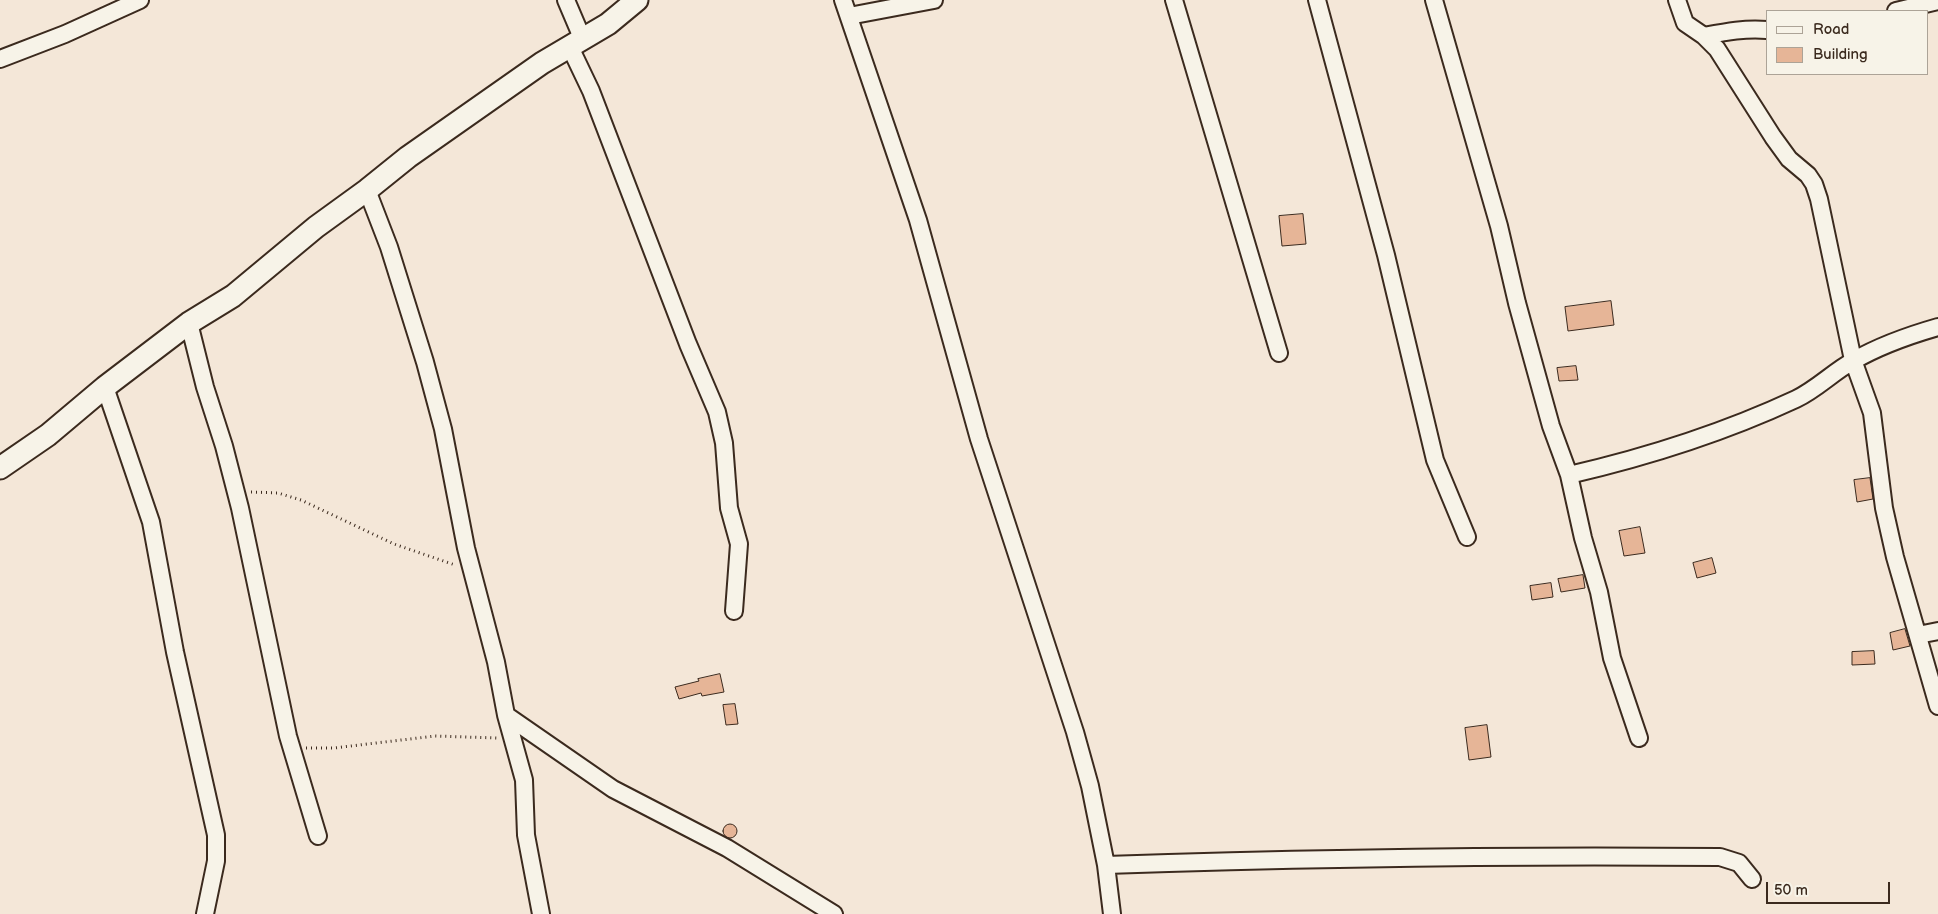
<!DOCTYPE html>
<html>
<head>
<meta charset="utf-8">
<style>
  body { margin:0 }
  #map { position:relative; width:1938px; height:914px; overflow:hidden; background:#f4e7d8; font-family:"Balsamiq Sans",sans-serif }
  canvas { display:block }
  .legend { position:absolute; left:1766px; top:10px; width:162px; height:65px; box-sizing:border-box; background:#f7f3e8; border:1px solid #aca397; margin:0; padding:6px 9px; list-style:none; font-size:15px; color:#3b2a1e }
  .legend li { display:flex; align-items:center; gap:10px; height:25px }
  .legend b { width:25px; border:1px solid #aca397 }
  .scale { position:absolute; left:1766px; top:882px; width:124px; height:22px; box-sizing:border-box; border:2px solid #3b2a1e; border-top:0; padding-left:6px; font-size:15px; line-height:18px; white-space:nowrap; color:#3b2a1e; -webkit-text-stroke:4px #f7f3e8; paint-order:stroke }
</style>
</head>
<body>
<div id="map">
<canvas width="1938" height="914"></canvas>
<ul class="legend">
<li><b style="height:6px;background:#f7f3e8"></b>Road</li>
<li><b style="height:14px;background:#e6b597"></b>Building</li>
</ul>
<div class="scale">50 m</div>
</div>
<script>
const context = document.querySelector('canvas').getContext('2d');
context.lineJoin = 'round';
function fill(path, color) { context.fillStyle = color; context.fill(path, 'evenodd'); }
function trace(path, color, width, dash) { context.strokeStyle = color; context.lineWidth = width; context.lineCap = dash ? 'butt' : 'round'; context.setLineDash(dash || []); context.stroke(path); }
const building = new Path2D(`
  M1303,214L1306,244L1282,246L1279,216Z
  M1611,301L1614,325L1568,331L1565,307Z
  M1576,366L1578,380L1559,381L1557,368Z
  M1870,478L1873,499L1857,502L1854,480Z
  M1640,527L1645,553L1624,556L1619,531Z
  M1712,558L1716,573L1697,578L1693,563Z
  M1583,575L1585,588L1561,592L1558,579Z
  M1551,583L1553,597L1532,600L1530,586Z
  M1905,629L1910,646L1893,650L1890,633Z
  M1874,651L1875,664L1852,665V652Z
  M720,674L724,692L702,696L701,693L679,699L675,687L699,681L698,679Z
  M735,704L738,724L726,725L723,705Z
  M1487,725L1491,757L1469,760L1465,728Z
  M723 831a7 7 0 1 1 14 0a7 7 0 1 1-14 0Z`);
fill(building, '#e6b597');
trace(building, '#3b2a1e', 1);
const minor = new Path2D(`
  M566,0L583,40
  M843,0L918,220L979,439L1075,732L1090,786L1106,865L1112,914
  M1174,0L1279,353
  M1317,0L1386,255L1435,460L1467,537
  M1434,0L1499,226L1517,303L1551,426L1569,475L1583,538L1599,592L1612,658L1639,738
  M1677,0L1685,23L1704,36L1717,49L1773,137L1789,159L1808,175L1814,184L1819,199L1853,360L1872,413L1884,508L1895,557L1938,706
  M1896,11L1938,1
  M849,16L934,0
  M1704,36C1725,32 1745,28 1767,30
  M570,47L591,91L688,344L717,412L724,443L729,508L739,544L734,611
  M0,59L65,34L140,0
  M367,190L389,247L425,362L443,429L466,548L496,662L506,715L524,780L526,835L541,914
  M189,323L205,387L224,446L240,508L288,736L318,836
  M105,387L151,522L175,652L216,835V861L205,914
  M1569,475C1647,457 1723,433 1796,399C1817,389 1833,372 1853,361C1879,346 1910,335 1938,327
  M1918,635L1938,631
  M506,715L613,789L727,848L834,914
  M1106,865C1310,858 1515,855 1720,857L1739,863L1752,879`);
const tertiary = new Path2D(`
  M0,468L48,435L105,387L189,323L233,296L316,227L367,190L408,157L542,63L608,24L637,0`);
trace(minor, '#3b2a1e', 20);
trace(tertiary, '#3b2a1e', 25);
trace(new Path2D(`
  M251,492L278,493L301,500L394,544L455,565
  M306,748H334L435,736L497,738`), '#3b2a1e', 3, [1, 4]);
trace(minor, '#f7f3e8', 16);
trace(tertiary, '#f7f3e8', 21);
</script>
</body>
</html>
